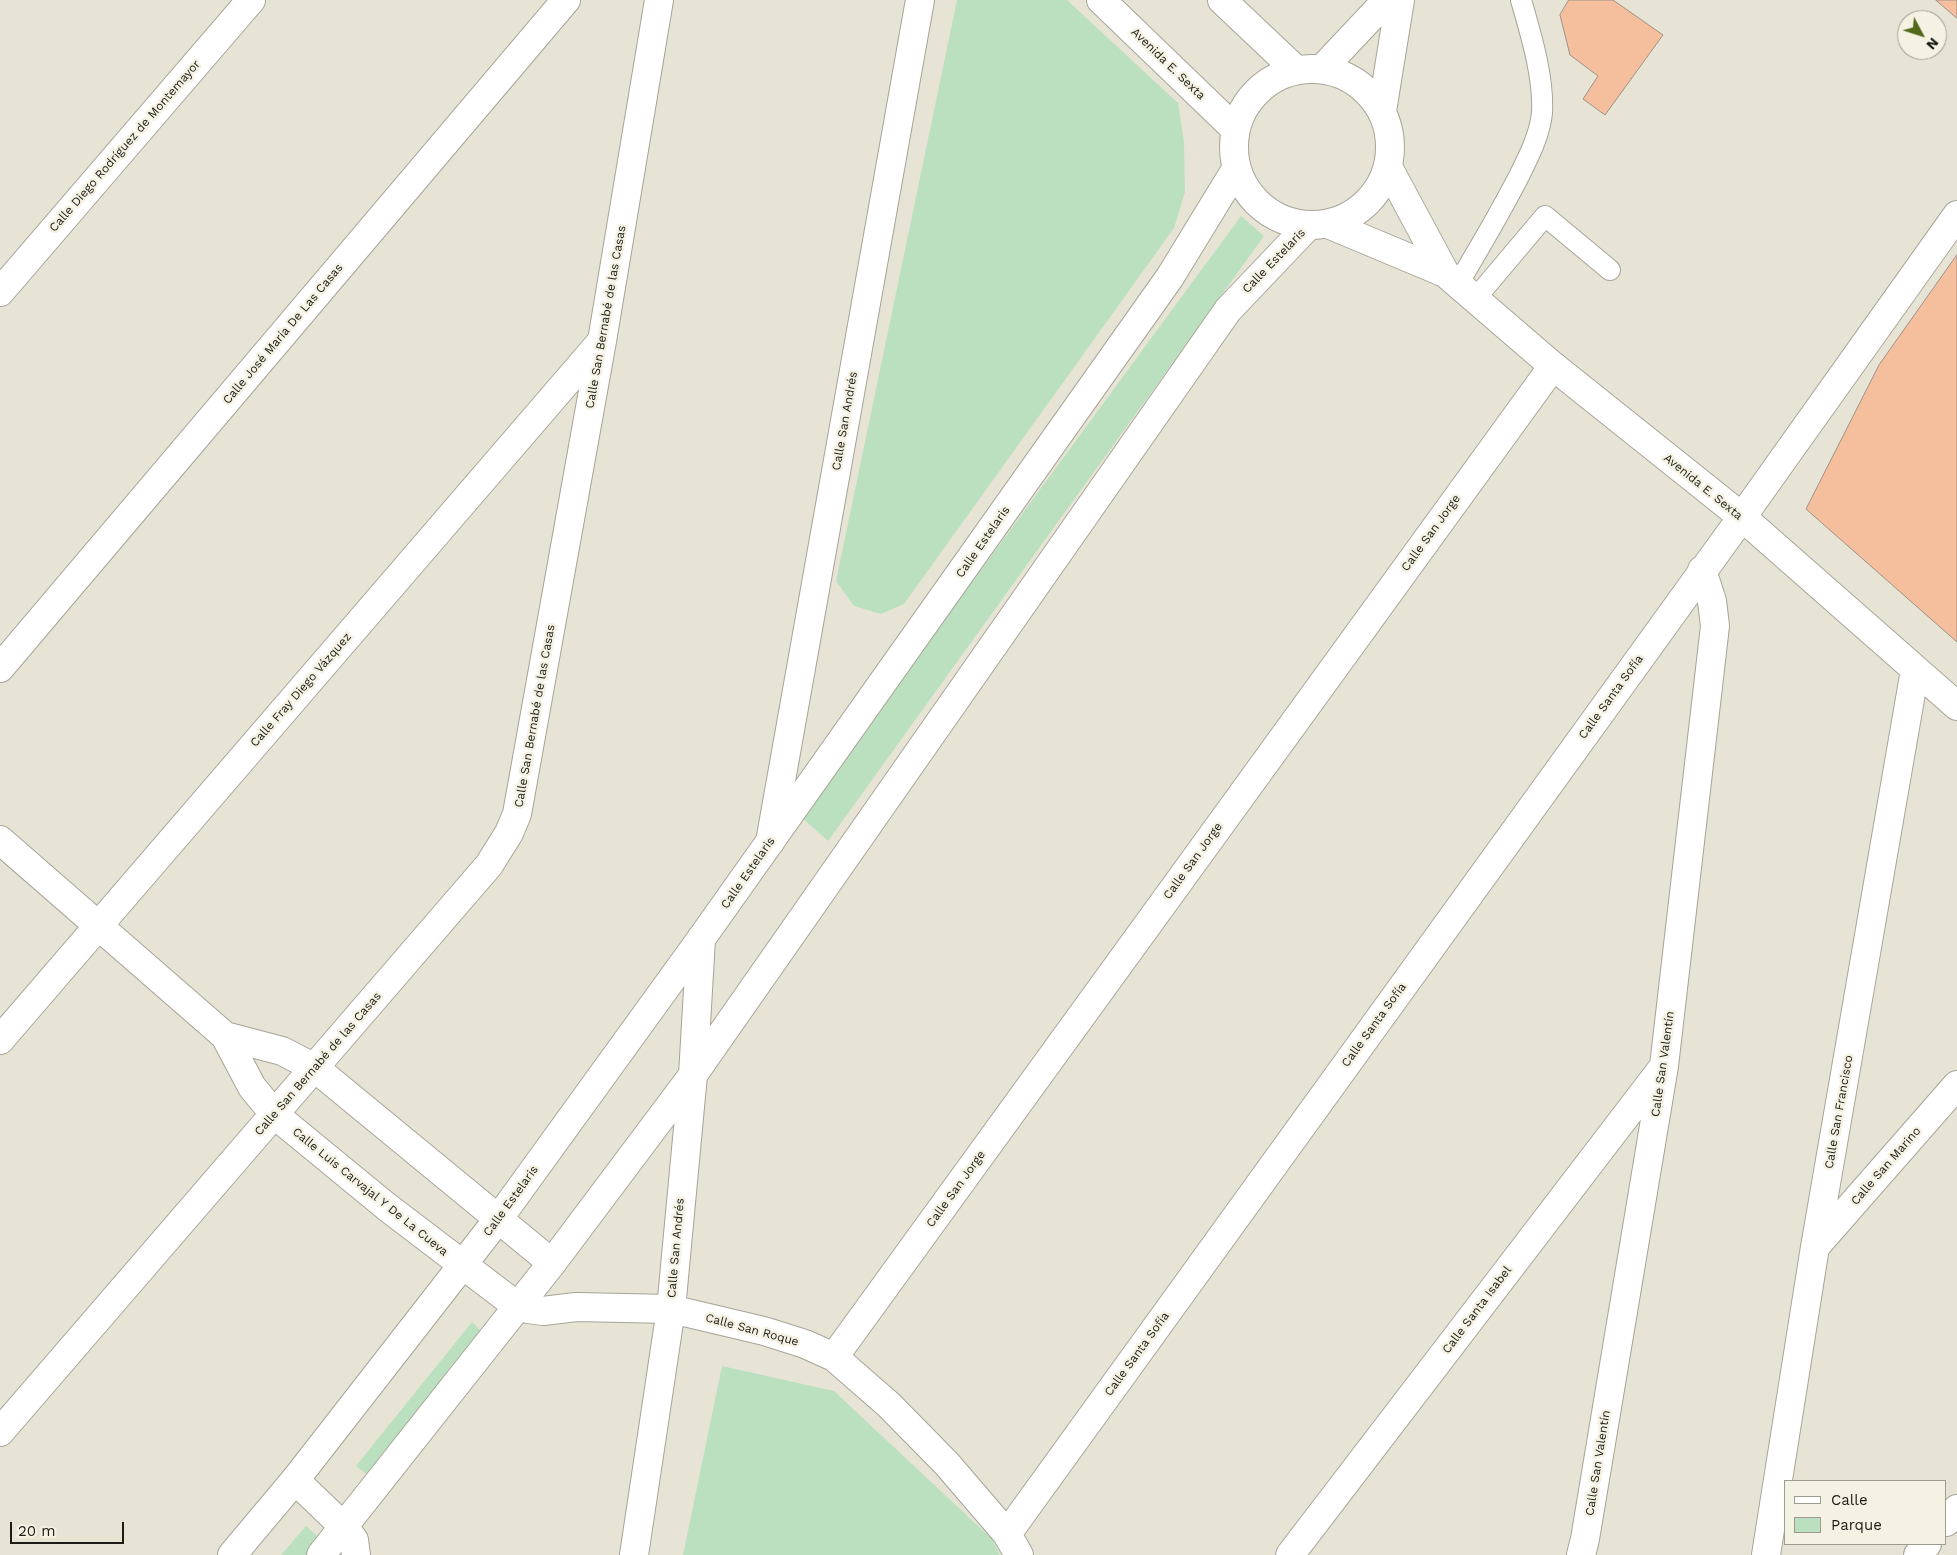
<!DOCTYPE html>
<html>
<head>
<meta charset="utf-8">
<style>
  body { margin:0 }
  #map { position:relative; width:1957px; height:1555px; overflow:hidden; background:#e7e4d6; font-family:"Work Sans",sans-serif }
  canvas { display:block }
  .legend { position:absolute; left:1784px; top:1480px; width:162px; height:65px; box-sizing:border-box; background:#f5f2e3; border:1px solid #9e9c91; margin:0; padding:6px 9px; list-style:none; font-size:15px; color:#1c1b16 }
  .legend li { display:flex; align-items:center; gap:10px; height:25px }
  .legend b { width:25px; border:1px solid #9e9c91 }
  .north { position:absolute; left:1897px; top:10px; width:50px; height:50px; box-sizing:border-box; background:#f5f2e3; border:1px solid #9e9c91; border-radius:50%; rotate:130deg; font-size:14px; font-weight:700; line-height:20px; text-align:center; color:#1c1b16 }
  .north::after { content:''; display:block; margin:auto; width:18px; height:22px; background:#526919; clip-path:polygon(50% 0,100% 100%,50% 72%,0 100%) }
  .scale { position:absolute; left:10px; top:1522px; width:114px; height:22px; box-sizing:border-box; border:2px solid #1c1b16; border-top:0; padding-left:6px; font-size:15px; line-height:18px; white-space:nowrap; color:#1c1b16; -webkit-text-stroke:4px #f5f2e3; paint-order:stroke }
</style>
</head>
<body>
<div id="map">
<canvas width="1957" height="1555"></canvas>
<ul class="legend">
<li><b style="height:6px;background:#fff"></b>Calle</li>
<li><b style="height:14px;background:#bbe0bf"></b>Parque</li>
</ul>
<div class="north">N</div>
<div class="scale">20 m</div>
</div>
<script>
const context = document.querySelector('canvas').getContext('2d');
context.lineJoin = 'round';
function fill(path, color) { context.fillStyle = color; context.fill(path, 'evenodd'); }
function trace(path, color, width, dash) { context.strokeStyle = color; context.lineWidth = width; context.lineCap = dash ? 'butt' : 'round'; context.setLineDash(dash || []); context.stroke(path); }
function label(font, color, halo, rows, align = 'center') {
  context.font = font + ' "Work Sans",sans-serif'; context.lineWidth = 5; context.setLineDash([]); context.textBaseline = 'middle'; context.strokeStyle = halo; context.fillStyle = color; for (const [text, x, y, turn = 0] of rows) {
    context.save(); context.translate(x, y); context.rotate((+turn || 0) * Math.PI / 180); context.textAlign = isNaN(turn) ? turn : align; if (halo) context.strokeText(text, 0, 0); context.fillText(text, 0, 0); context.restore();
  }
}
fill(new Path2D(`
  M957,0H1067L1178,103L1184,142L1185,192L1174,228L904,604L881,614L854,606L836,581Z
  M1241,216L1264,236L828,841L800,816Z
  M472,1322L485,1335L370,1477L356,1466Z
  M722,1366L834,1391L992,1539L1000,1555H683Z
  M306,1526L323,1541L311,1555H281Z`), '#bbe0bf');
const building = new Path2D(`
  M1569,0H1613L1663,35L1605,115L1583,99L1598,76L1570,55L1560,15Z
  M1936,0H1957V18Z
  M1957,255V642L1806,509L1879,365Z`);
fill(building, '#f5be9d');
trace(building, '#9e9189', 1);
const lane = new Path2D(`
  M1458,284C1479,248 1501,212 1520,174C1529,156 1540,134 1542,113C1544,77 1531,35 1521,0
  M1475,299L1545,216L1610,270`);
const street = new Path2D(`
  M0,292L251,0
  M0,668L566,0
  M0,840L225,1036L252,1087L275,1115L387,1207L517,1306L528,1309L543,1311L576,1307L671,1309L764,1331L805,1344L834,1357L889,1405L947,1464L1007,1534L1019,1555
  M770,842L920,0
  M225,1036L282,1051L315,1068L552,1263
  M0,1040L601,342
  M1815,1247L1957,1085
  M834,1357L1553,366
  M0,1432L489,865L509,833L517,814L602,341L659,0
  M295,1480L344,1527L354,1540L356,1555
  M1946,1522L1957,1509
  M1007,1534L1742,517L1957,215
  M634,1555L671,1309L693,1075L701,939
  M1290,1555L1661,1070
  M1581,1555L1585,1539L1664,1066L1715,626L1712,601L1702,570
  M1766,1555L1815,1247L1915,670
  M1918,1555L1927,1544`);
const secondary = new Path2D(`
  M1101,0L1235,129
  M1222,0L1296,70
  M1234 147a78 78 0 1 1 156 0a78 78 0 1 1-156 0Z
  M1322,69L1387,0
  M1382,111L1400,0
  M1388,167L1445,273
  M1328,224L1445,273L1553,366L1742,517L1957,706
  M232,1555L295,1480L499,1218L701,939L1170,277L1236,169
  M321,1555L552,1263L693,1075L1228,310L1308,226`);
trace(lane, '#a7a497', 22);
trace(street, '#a7a497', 30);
trace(secondary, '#a7a497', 30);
trace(lane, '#fff', 20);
trace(street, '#fff', 28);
trace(secondary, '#fff', 28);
label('12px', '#1c1b16', '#f5f2e3', [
  ["Avenida E. Sexta",1168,64,44],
  ["Calle Diego Rodríguez de Montemayor",125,146,-49],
  ["Calle Estelaris",1274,261,-46],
  ["Calle San Bernabé de las Casas",606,317,-80],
  ["Calle José María De Las Casas",283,334,-50],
  ["Calle San Andrés",845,421,-80],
  ["Avenida E. Sexta",1703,487,39],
  ["Calle San Jorge",1431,533,-54],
  ["Calle Estelaris",983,542,-55],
  ["Calle Fray Diego Vázquez",301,690,-49],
  ["Calle Santa Sofía",1611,697,-54],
  ["Calle San Bernabé de las Casas",535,716,-80],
  ["Calle San Jorge",1193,861,-54],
  ["Calle Estelaris",748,873,-55],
  ["Calle Santa Sofía",1374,1025,-54],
  ["Calle San Bernabé de las Casas",318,1064,-49],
  ["Calle San Valentín",1663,1064,-82],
  ["Calle San Francisco",1839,1112,-80],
  ["Calle San Marino",1886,1166,-49],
  ["Calle San Jorge",956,1189,-54],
  ["Calle Luis Carvajal Y De La Cueva",370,1192,39],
  ["Calle Estelaris",511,1201,-54],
  ["Calle San Andrés",676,1248,-85],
  ["Calle Santa Isabel",1477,1310,-53],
  ["Calle San Roque",752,1330,15],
  ["Calle Santa Sofía",1137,1354,-54],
  ["Calle San Valentín",1598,1463,-81]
]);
</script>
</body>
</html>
